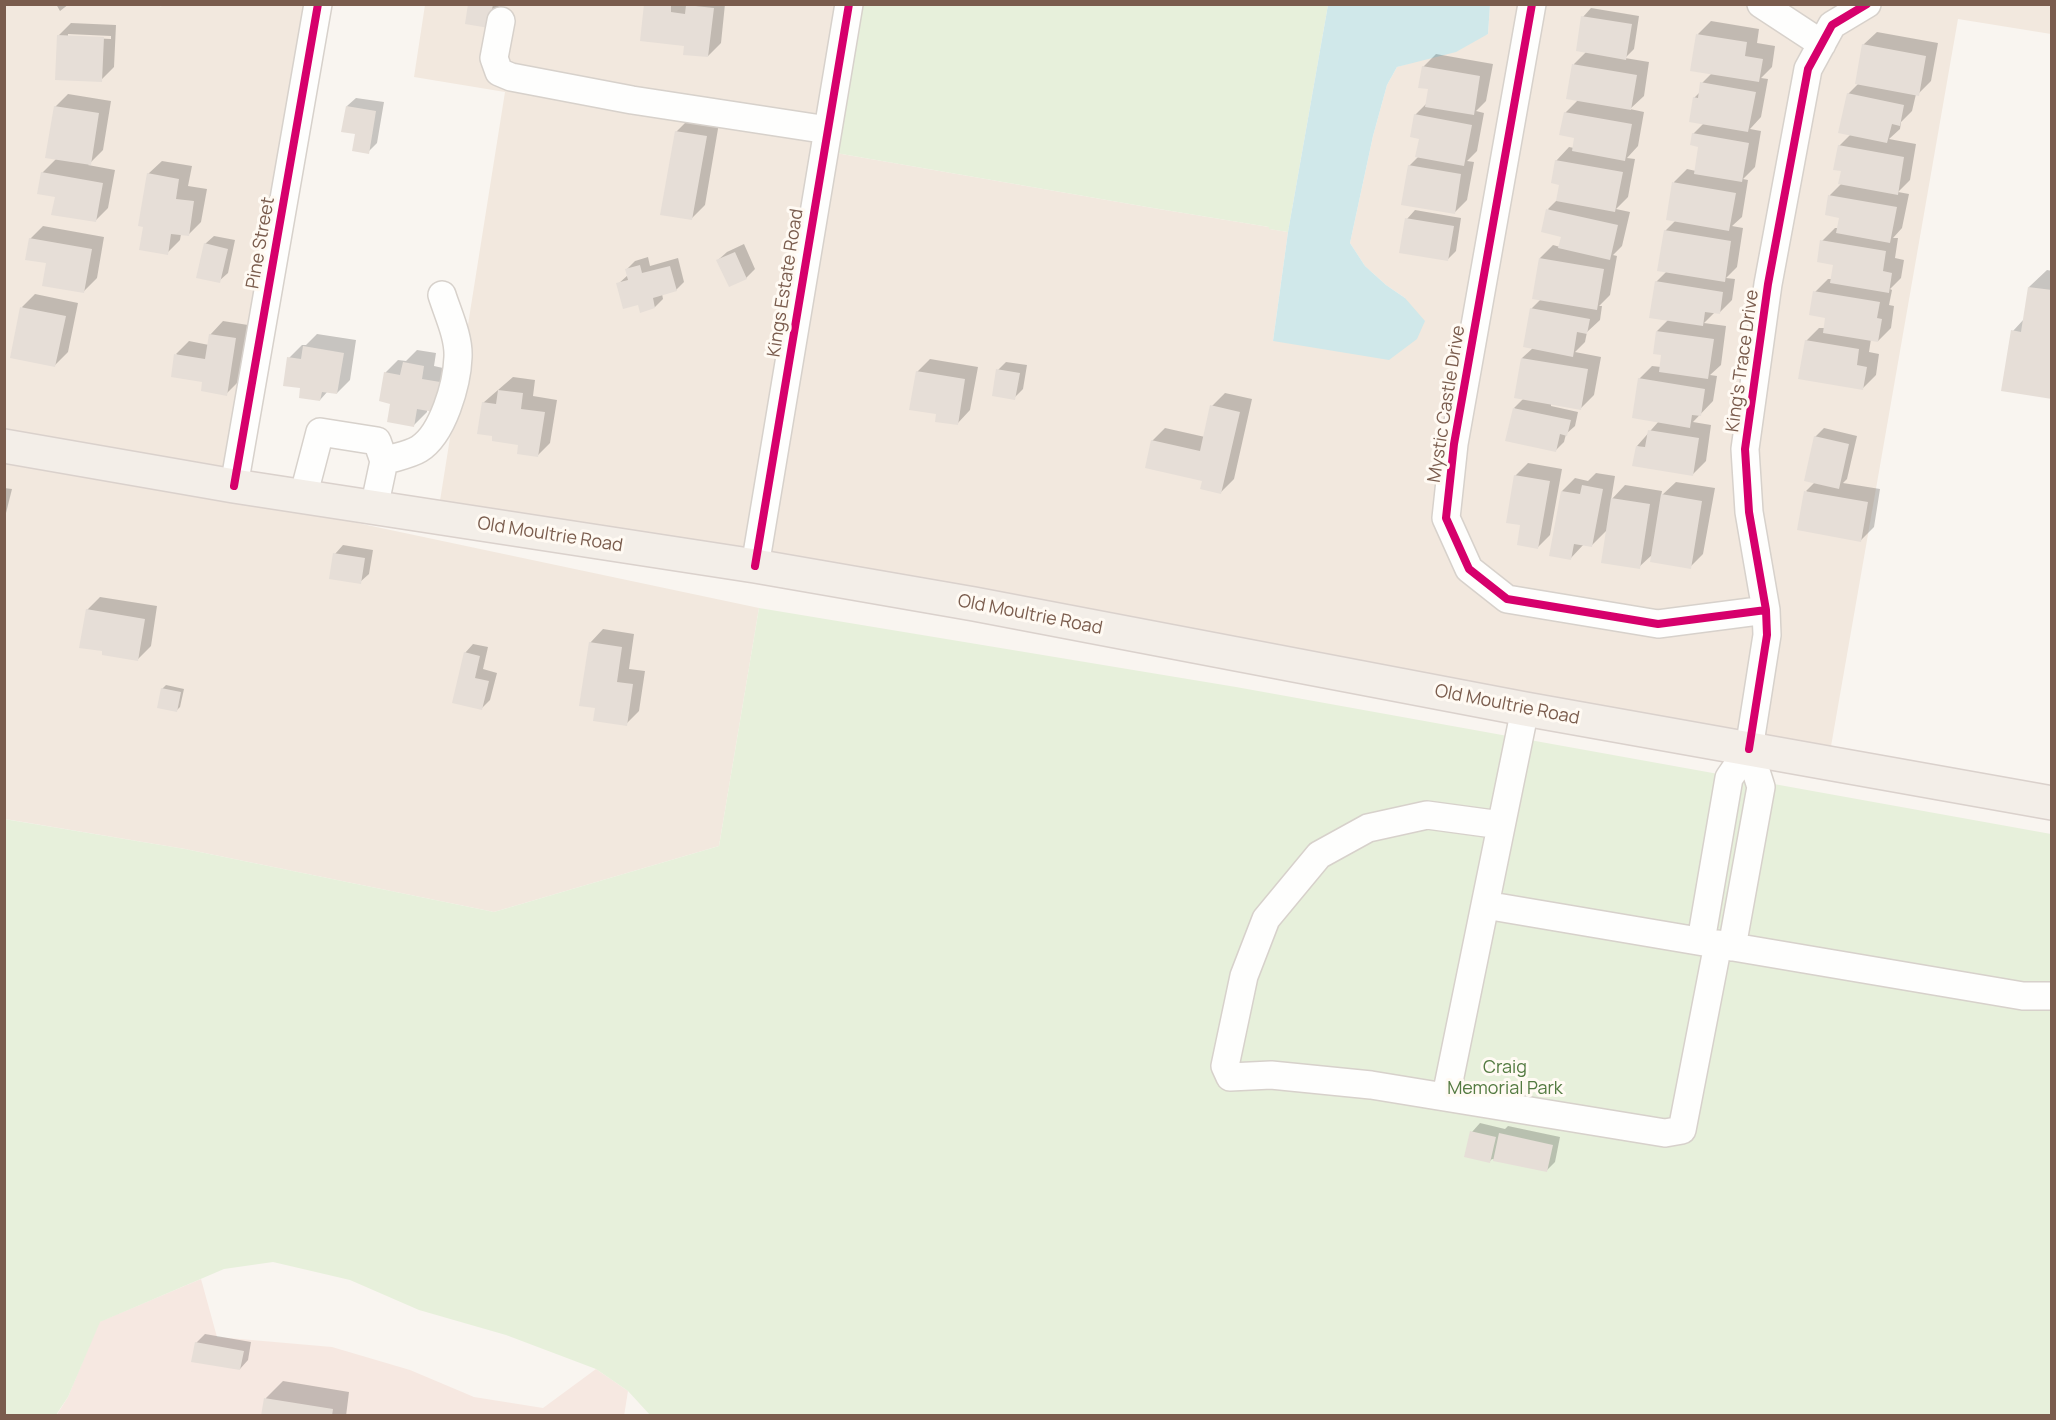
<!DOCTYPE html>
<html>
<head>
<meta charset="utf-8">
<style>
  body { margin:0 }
  #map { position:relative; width:2056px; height:1420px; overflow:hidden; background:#f9f5f0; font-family:Manrope,sans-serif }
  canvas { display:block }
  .frame { position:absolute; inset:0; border:6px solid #7a5c4d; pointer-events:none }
</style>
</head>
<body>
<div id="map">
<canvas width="2056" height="1420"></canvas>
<div class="frame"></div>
</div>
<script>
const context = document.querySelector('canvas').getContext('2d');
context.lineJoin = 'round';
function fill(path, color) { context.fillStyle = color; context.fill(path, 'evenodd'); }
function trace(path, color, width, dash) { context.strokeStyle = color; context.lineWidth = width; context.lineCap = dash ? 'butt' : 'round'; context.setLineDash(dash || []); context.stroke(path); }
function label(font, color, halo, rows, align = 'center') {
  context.font = font + ' Manrope,sans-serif'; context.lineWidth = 6; context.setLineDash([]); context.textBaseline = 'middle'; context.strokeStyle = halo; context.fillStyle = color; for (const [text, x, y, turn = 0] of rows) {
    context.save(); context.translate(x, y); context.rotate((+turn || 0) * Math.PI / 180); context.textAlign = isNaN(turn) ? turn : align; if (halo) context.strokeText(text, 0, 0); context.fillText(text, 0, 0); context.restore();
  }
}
fill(new Path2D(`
  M159,4L161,7L162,4L325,5L244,477L5,436L4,5Z
  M425,5H837L745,554L439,507L505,92L414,77Z
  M1490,5H2051V34L1958,19L1830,752L769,558L836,153L1153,208L1269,227L1270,229L1288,232L1273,341L1405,298L1386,285L1365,266L1350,243L1373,136L1387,85L1397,67L1420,60L1488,34Z
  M4,457L244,499L759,608L719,846L494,912L185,849L5,819Z`), '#f2e8de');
fill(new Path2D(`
  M201,1279L217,1337L332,1347L410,1370L474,1397L543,1408L596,1369L628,1391L624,1416H56L68,1397L99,1322Z`), '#f6e8e1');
fill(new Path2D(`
  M861,5H1328L1288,232L1269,229V227L1153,208L836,153Z
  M759,608L1236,687L2051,834V1415H650L628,1391L596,1369L506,1335L419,1310L350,1280L273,1262L224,1269L100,1322L68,1397L56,1415H5L4,819L185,849L494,912L719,846Z`), '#e7f0db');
fill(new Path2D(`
  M1328,5H1490L1488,34L1456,52L1397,67L1387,85L1373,136L1350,243L1365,266L1386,285L1405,298L1425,321L1417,339L1389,360L1273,341L1288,232Z`), '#d0e8ea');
fill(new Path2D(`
  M56,4H69L60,11Z
  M469,4H499L497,18Z
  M645,4H725L721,43L708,56L685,45Z
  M1591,8L1639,16L1634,49L1625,58L1649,62L1644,96L1630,109L1644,112L1638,146L1627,158L1635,159L1628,197L1616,209L1630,212L1622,246L1613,255L1617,256L1610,295L1599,306H1602L1600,320L1587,332L1585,342L1575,352L1601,357L1594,395L1581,408L1551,403V406L1578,412L1575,426L1566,434L1564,442L1556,450L1514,408L1524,398L1522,358L1533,348L1531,309L1541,299L1540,258L1553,245L1560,247L1563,235L1548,209L1558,199L1561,184L1556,161L1569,147L1574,148L1576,137L1565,113L1578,100L1568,98L1574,64L1586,52L1583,17Z
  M1711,21L1759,29L1757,43L1775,46L1772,67L1761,78L1768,79L1761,117L1750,129L1761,131L1755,167L1743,179L1748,180L1742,217L1732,226L1743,228L1737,267L1726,278L1735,279L1732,300L1719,313L1715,312L1704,323L1726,326L1721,365L1710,375L1717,376L1713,401L1693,422L1711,425L1706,461L1693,474L1637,446L1659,421L1639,379L1652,366L1661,367L1663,354L1657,331L1669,319L1656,282L1667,271L1665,231L1676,220L1674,182L1687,169L1696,171L1700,146L1693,134L1704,123L1694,98L1700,92L1702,83L1712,73L1698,34Z
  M71,23L116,25L114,67L101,80L58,36ZM68,34L111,36V39L68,37Z
  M1877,32L1938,43L1931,81L1918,94H1916L1912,111L1901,122L1900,129L1889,139L1916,144L1910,180L1898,192L1909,194L1902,228L1893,238H1898L1895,258L1904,260L1901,278L1890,289L1892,290L1889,305L1894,306L1891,328L1878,341L1871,339L1869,352L1879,354L1876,375L1863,388L1806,341L1819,328H1825L1827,317L1815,292L1828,279H1832L1835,264L1822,241L1835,228H1838L1840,217L1826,214L1830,195L1842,183L1843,170L1839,146L1851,134L1848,94L1859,83L1863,45Z
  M1436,54L1493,64L1486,101L1476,111L1484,113L1477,151L1467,161L1474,162L1467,200L1454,213L1409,166L1419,156L1421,138L1415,115L1427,103L1429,88L1423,67Z
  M68,94L111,101L103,150L88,165L115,170L108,208L95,221L56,195L42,173L57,158L55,107Z
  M356,98L384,102L377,143L368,152L357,133L347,106Z
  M689,119L719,123L705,205L692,218L676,132Z
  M162,161L192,166L188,186L207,189L201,222L188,235L181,234L180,240L167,253L148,174Z
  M1415,210L1461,218L1456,251L1447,260L1407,219Z
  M43,226L104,237L97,278L84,291L48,262L30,239Z
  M214,236L235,240L228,273L219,281L205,244Z
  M744,244L755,269L746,278L730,285L718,260L727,252Z
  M648,257L650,266L678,258L684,282L676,290L662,294L663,299L655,307L639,303L618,284L628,275L627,269L635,261Z
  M2047,270L2052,271V398L2013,331L2024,319L2029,287Z
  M35,294L78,303L68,352L55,365L22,307Z
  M223,321L248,325L239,381L226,394L176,354L189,341L209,345L210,335Z
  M317,334L356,340L350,380L337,393L328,391L320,400L302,387L289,358L302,345H306Z
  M417,350L436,353L434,366L452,370L447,397L427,409V412L414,425L392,402L385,373L398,360L406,361Z
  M930,359L978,367L970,410L957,424L917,372Z
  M1006,362L1027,365L1023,389L1014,398L998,370Z
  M513,377L535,380L533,396L557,400L550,443L537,456L520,444L483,403Z
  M1225,393L1252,399L1234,479L1221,492L1152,441L1165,428L1205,437L1212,406Z
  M1824,428L1857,436L1847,479L1843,483L1880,489L1874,527L1861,540L1806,491L1815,482V437Z
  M1528,463L1562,469L1550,535L1537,548L1522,524L1515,476Z
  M1596,473L1615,476L1611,500L1625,485L1662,491L1661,496L1676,482L1715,488L1703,554L1690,567L1653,554L1639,567L1607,530L1592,545L1584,544L1570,559L1562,491L1575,478L1588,481Z
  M4,488L12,489L4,521Z
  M343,545L373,550L369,574L360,582L335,554Z
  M100,597L157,606L151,646L137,660L87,610Z
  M603,629L634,634L629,669L645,671L639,711L626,724L597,707L590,643Z
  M473,644L488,647L483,669L497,673L490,700L482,708L465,653Z
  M166,685L184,689L180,707L176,711L162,689Z
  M1480,1123L1505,1129L1508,1126L1560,1137L1555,1162L1546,1171L1492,1159L1490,1161L1472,1132Z
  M205,1334L251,1342L248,1360L240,1369L196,1343Z
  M283,1381L349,1392L346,1416H263L266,1398Z`), '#0003');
fill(new Path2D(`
  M468,4H493L489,28L465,24Z
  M644,4H671V12L685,14L686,5L714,8L708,57L683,55L684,46L640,41Z
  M1581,16L1632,24L1626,60L1576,51Z
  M1696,34L1747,42L1745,56L1763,59L1759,82L1690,71Z
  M57,35L104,37L102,82L55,80Z
  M1862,44L1926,56L1919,96L1855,84Z
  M1572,64L1637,75L1631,110L1566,99Z
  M1422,66L1480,76L1474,115L1425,107L1428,89L1418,88Z
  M1700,82L1756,92L1748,132L1689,122L1693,97L1698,98Z
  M1847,93L1904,105L1900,126L1892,124L1887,143L1838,133Z
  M54,106L99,113L91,165L45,158Z
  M346,106L376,111L369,154L352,151L355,134L341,132Z
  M1564,112L1632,124L1625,161L1572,151L1574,138L1559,135Z
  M1414,114L1472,125L1464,166L1415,157L1419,139L1410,137Z
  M675,131L707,136L692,220L660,215Z
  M1692,133L1749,143L1742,182L1694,174L1698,147L1690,145Z
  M1838,145L1904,157L1898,195L1838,184L1841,171L1833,170Z
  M1555,160L1623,172L1615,212L1556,201L1559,185L1551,183Z
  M1408,165L1461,174L1455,214L1401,205Z
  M41,172L103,183L96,222L51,215L55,197L37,194Z
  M147,173L179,179L176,199L194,201L189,236L171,234L168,255L139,250L143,227L138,226Z
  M1672,182L1736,193L1729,231L1666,220Z
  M1828,195L1897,207L1890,243L1836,233L1839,218L1825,215Z
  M1546,209L1618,225L1610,260L1558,248L1561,237L1541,232Z
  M1405,218L1454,226L1448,261L1399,253Z
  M1664,230L1731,241L1725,282L1657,271Z
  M29,238L92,249L84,293L42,286L46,263L25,260Z
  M1820,240L1886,251L1883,271L1892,273L1889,293L1830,283L1833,265L1817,262Z
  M204,243L228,249L220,283L196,278Z
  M735,252L747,279L729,287L716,260Z
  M1539,258L1604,269L1597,310L1532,299Z
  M640,265L642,273L670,266L677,291L653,298L655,308L640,313L638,305L623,309L616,283L628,280L625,269Z
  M1655,281L1723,292L1720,314L1705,312L1703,326L1649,318Z
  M2028,287L2052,290V399L2001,391L2011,330L2021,332Z
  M1813,291L1880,302L1877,318L1882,319L1878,342L1823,333L1825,318L1809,315Z
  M20,307L66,316L55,367L10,358Z
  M1530,308L1590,319L1587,334L1577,332L1573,357L1523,347Z
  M1656,331L1714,339L1708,379L1659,372L1661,355L1653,354Z
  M209,334L236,338L227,396L201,391L202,382L171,377L174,354L205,359Z
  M1805,340L1859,349L1857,365L1867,367L1863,390L1798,379Z
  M303,346L344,353L337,394L322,392L320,401L299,398L300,388L283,386L287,357L301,359Z
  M1521,358L1588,369L1581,410L1514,398Z
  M403,362L424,366L422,379L440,382L434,412L417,409L414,427L387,422L390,404L379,401L384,372L400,375Z
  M996,369L1020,373L1015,400L992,396Z
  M916,371L965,379L958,425L935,422L936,414L909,410Z
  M1638,378L1705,389L1701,416L1692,415L1690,428L1632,418Z
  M498,390L523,393L521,409L545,412L538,457L517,454L518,445L492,441V436L477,434L482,402L496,404Z
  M1210,405L1240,412L1221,494L1200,489L1202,481L1145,468L1151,440L1200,451Z
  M1513,408L1571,420L1567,436L1560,434L1556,452L1505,441Z
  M1648,430L1699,438L1693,476L1632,466L1636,446L1645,447Z
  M1814,436L1849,444L1839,489L1804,481Z
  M1514,475L1550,481L1538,549L1517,545L1520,525L1506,523Z
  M1582,485L1603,489L1592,547L1574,544L1571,560L1549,556L1561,491L1580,494Z
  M1804,491L1868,502L1861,542L1797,530Z
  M1661,494L1702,501L1691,569L1650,562Z
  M1611,498L1650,504L1640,569L1601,563Z
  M333,553L365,558L361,584L329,579Z
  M86,609L145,619L138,661L102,655V651L79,648Z
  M589,642L622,647L617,682L633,684L627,726L593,721L595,708L579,706Z
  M464,652L480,656L475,678L489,681L482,710L452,703Z
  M161,688L181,692L177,712L157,708Z
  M1470,1131L1496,1137L1490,1163L1464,1157Z
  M1499,1133L1553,1145L1547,1172L1493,1161Z
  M195,1342L244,1351L240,1370L191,1362Z
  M264,1398L333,1409L332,1416H261Z`), '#e6ded7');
const minor = new Path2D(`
  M1532,4L1454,444L1446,518L1469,569L1507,599L1658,624L1766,610
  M1761,4L1822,44
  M501,21L494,58L499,72L511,77L632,100L828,130
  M384,461C395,457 409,455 419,449C443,434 457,384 458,357C459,337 448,314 442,295
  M234,486L318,4
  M303,497L320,432L377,441L384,461L374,508
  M755,566L849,4
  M1501,825L1427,815L1368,828L1319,855L1266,919L1244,976L1225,1066L1230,1077L1271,1075L1371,1085L1665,1133L1682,1130L1718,944
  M1485,905L2023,996H2052
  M1701,941L1729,778L1749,749L1767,635L1766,610L1749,512L1745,449L1768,284L1808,69L1832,25L1867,4
  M1732,947L1761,787L1749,749
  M1446,1096L1525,709`);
const major = new Path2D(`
  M4,446L234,486L755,566L974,604L1525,709L2052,803`);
trace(minor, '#d7d1cb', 30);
trace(major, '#dad1cc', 36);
trace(minor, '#fefefd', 27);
trace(major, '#f3eee8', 33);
trace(new Path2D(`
  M1532,4L1454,444L1446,518L1469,569L1507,599L1658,624L1766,610
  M234,486L318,4
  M755,566L849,4
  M1749,749L1767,635L1766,610L1749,512L1745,449L1768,284L1808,69L1832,25L1867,4`), '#d6006c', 8);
label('18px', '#7a5c4d', '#fffaf3', [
  ["Pine Street",261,243,-80],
  ["Kings Estate Road",786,283,-81],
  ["King's Trace Drive",1743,361,-82],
  ["Mystic Castle Drive",1447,404,-81],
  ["Old Moultrie Road",550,535,9],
  ["Old Moultrie Road",1030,615,11],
  ["Old Moultrie Road",1507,705,11]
]);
label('18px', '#537a41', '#fffaf3', [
  ["Craig",1505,1068],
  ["Memorial Park",1505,1089]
]);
</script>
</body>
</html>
